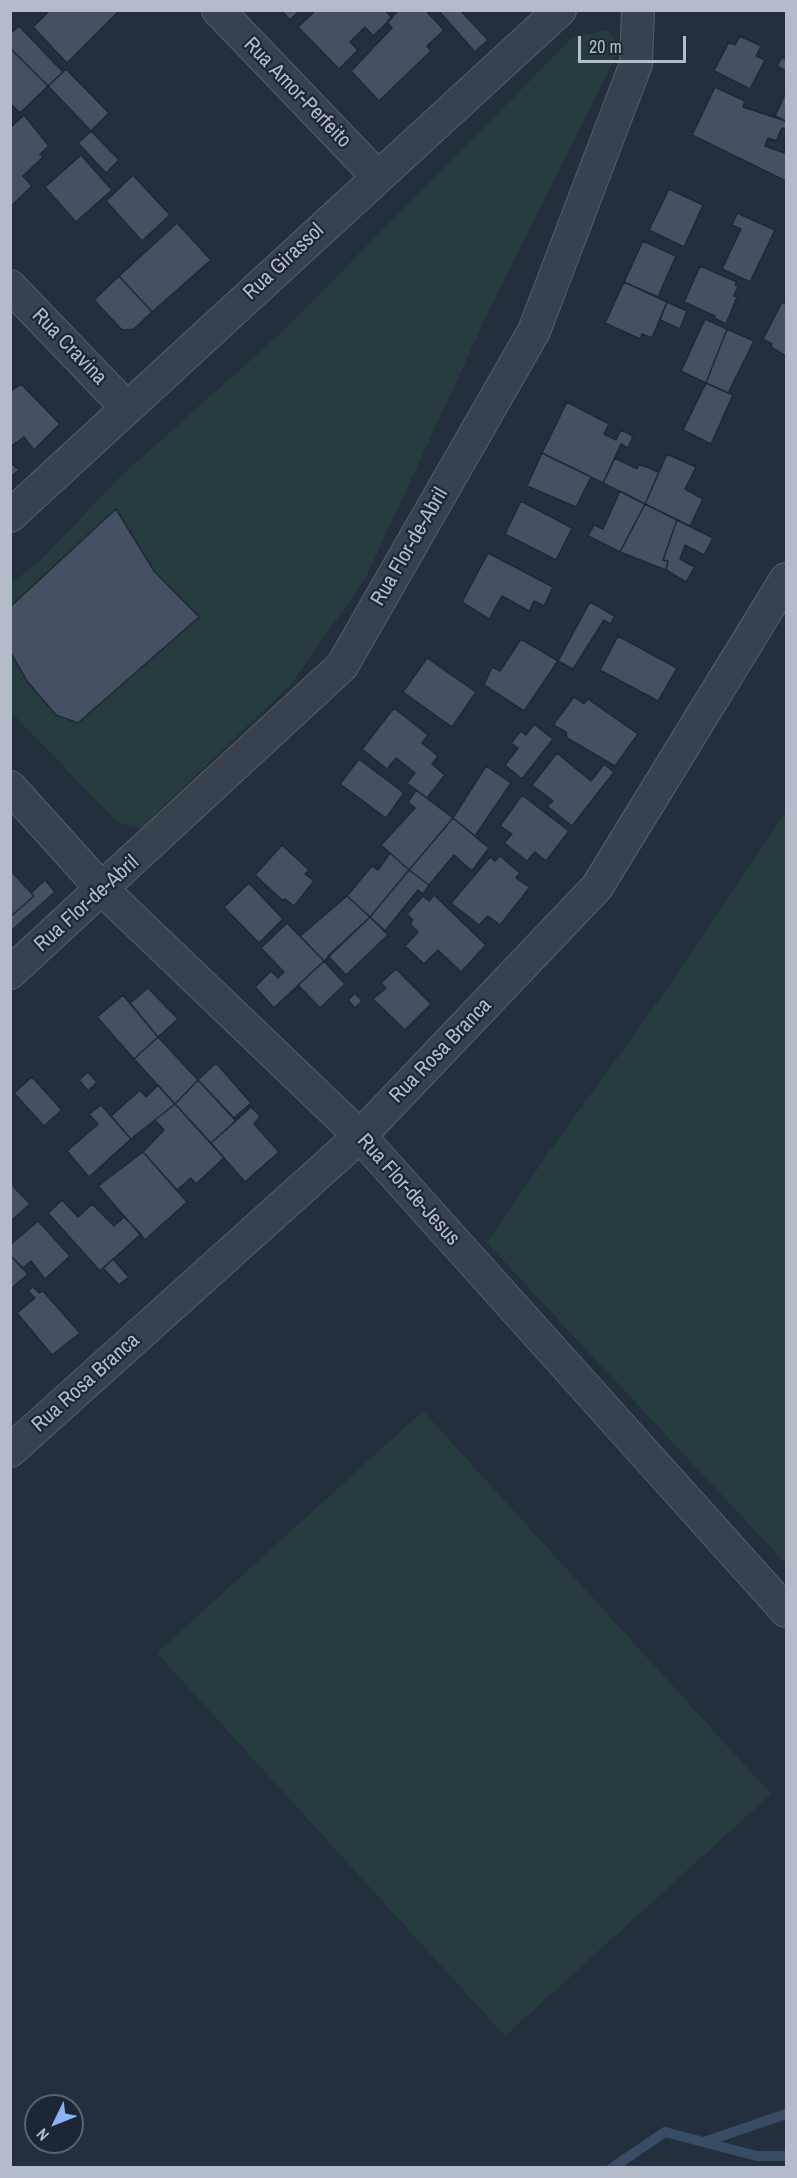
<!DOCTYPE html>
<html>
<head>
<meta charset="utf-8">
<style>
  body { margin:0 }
  #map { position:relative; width:797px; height:2178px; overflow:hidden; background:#242f3e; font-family:"Archivo Narrow",sans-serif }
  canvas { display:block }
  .frame { position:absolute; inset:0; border:12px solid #b4bcc9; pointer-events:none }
  .north { position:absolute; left:24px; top:2094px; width:60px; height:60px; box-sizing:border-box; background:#1d2633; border:2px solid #59626f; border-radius:50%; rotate:227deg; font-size:16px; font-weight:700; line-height:24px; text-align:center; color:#b4bcc9 }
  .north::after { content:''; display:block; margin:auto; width:21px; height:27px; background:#8ab4f8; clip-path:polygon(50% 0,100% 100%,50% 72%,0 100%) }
  .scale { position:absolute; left:578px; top:36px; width:108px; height:27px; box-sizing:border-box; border:3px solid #b4bcc9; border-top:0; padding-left:8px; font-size:18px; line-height:21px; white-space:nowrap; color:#b4bcc9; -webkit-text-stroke:4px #1d2633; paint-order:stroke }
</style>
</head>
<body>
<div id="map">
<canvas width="797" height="2178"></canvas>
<div class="frame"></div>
<div class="north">N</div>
<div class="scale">20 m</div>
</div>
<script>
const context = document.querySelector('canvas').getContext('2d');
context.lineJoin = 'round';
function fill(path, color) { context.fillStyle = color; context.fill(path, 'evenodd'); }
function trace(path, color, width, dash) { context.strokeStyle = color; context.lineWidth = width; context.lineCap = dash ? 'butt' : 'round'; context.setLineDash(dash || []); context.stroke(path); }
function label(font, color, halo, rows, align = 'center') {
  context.font = font + ' "Archivo Narrow",sans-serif'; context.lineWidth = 4.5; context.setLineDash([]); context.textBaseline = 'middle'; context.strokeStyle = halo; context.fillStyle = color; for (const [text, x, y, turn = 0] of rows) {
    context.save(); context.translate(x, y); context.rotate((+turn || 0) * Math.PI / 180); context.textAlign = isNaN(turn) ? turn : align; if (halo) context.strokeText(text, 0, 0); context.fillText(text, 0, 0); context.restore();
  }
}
fill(new Path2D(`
  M609,30L619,50L489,311L366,577L292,683L140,829L117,822L11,712V584L43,558L121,476L282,332L573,37Z
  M786,812V1564L487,1243L547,1155L674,979Z
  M423,1411L771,1794L505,2036L157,1653Z`), '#263c3f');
trace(new Path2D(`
  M704,2142L786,2114
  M612,2168L665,2132L757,2156H786`), '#394c67', 10);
const building = new Path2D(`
  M50,10H120L67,63L33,27Z
  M281,10H300L290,20Z
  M316,10H385L392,18L373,36L365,27L350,42L358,50L339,69L298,27Z
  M399,10H425L444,30L427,46L431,51L379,101L351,71L392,28L387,22Z
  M438,10H460L488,40L475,52Z
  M19,26L63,72L48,86L10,48V34Z
  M740,36L761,46L756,56L765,60L750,89L714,71L729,42L735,45Z
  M10,48L48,86L20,113L10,103Z
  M782,57L786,59V71L777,66Z
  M66,69L109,113L91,131L48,86Z
  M715,87L745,101L743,107L786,121V181L692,135Z
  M786,92V121L775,116Z
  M24,115L49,146L40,154L43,157L23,176L32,186L10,207V128Z
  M782,128L786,130L784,153L765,146L768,138L776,141Z
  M91,131L119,160L106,173L78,143Z
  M81,155L112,190L76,222L45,187Z
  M133,175L170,215L142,241L106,201Z
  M669,189L703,205L684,247L649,230Z
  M737,213L775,230L750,282L722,269L741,229L732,225Z
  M177,223L211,260L152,312L119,276Z
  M643,241L676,256L658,297L624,282Z
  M700,266L737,282L735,285L738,286L734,296L737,297L726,324L714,318L715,316L684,302Z
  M119,276L152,312L134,329L122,330L94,300Z
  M624,282L667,302L652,338L642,334L640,339L605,323Z
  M667,302L687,311L680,329L660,320Z
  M782,302L786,304V356L771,347L772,344L763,339Z
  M705,319L727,329L706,383L681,371Z
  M727,329L754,341L728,393L706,383Z
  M706,383L733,395L711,444L683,430Z
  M21,384L60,424L34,450L24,437L10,447V391Z
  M567,402L609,424L604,434L616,440L621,430L633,436L628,448L621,444L603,483L542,453Z
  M542,453L591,477L576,507L527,486Z
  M667,454L696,467L685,489L703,499L690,526L645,504Z
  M615,458L637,469L639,464L659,472L645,504L603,483Z
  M10,462L19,470L10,478Z
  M620,491L645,504L620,552L588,536L594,525L603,529Z
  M521,501L572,528L556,560L505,534Z
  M645,504L677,520L663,560L668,561L666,570L620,552Z
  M116,509L154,571L199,617L78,723L56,715L27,681L10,651V607Z
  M677,520L713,538L704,555L685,545L680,559L695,567L686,582L666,570L668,561L663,560Z
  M488,553L553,587L544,606L534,601L529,611L502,596L489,619L462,602Z
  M590,602L615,616L610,624L604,620L573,669L558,661Z
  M618,636L677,668L658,701L600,670Z
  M521,639L558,661L524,711L484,685L492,667L500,671Z
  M427,658L476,692L452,727L403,692Z
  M574,697L584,704L588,699L638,734L615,766L567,738L566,732L553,725Z
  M394,708L428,735L422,743L438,756L432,764L445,775L427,798L407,783L415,773L396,758L387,769L362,749Z
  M534,724L553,739L522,779L505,765L518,748L511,743L521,731L526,735Z
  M557,753L591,781L604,764L614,772L572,826L547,806L553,801L532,785Z
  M359,759L404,793L386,818L340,784Z
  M486,766L511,783L475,836L453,818Z
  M416,790L453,818L409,870L381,845L415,808L408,802Z
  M522,795L569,831L546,861L535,852L527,861L504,843L512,834L500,826Z
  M453,818L489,848L472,871L454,855L429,885L409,870Z
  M282,845L309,870L305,874L314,881L294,906L285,899L282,900L255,875Z
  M390,853L409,870L370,917L347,896L372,866L378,870Z
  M500,856L520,873L516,878L530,887L500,925L488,916L479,925L451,903L490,857L495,861Z
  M10,870L34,896L10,917Z
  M409,870L429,885L423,894L418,890L385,931L370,917Z
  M45,880L55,892L11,931L10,917L34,896L31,893Z
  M249,883L283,919L259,943L224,907Z
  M434,895L486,945L461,972L438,950L424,964L405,946L418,932L410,924L413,920L407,914L423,896L429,901Z
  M347,896L370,917L324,961L300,936Z
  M370,917L388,935L346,975L328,956Z
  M287,923L324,961L274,1008L255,987L271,971L278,978L284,972L261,948Z
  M324,961L345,984L320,1008L298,985Z
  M396,969L431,1004L405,1030L373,999L386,988L381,983Z
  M148,988L178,1019L158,1037L130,1003Z
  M355,993L362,1001L355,1008L348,1000Z
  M123,995L158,1037L134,1059L97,1017Z
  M158,1037L198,1080L175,1104L134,1059Z
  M216,1063L251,1103L234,1118L198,1080Z
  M88,1072L97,1082L88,1091L79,1080Z
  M32,1077L62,1110L44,1126L14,1093Z
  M198,1080L236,1121L211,1143L175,1104Z
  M158,1085L175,1104L131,1139L111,1116L140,1090L146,1097Z
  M175,1104L224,1158L196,1184L191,1178L177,1190L143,1152L164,1130L155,1120Z
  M101,1105L131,1139L89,1177L67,1151L98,1124L89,1114Z
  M251,1107L260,1116L254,1124L279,1152L245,1182L211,1143Z
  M143,1152L187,1202L145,1240L98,1186Z
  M10,1183L30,1204L10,1222Z
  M62,1200L78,1217L92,1204L114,1226L124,1217L141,1234L100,1271L48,1213Z
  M38,1221L70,1256L45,1279L31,1261L23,1268L10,1255V1245Z
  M10,1255L28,1274L12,1288L10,1287Z
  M113,1259L129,1277L119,1285L103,1268Z
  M33,1287L39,1293L43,1291L80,1333L52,1355L17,1313L35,1298L28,1291Z`);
fill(building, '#455162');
trace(building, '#1f2835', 1.5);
const street = new Path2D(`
  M218,10L377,176
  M10,286L127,408
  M10,516L560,10
  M10,787L103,890L360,1136L786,1611
  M10,973L342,666L534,331L636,64L638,10
  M10,1451L360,1136L597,887L786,579`);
trace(street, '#565f6c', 34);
trace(street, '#38414e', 32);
label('21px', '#b4bcc9', '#1d2633', [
  ["Rua Amor-Perfeito",297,93,46],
  ["Rua Girassol",284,262,-43],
  ["Rua Cravina",69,347,46],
  ["Rua Flor-de-Abril",410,547,-60],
  ["Rua Flor-de-Abril",87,904,-42],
  ["Rua Rosa Branca",441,1051,-46],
  ["Rua Flor-de-Jesus",408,1190,48],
  ["Rua Rosa Branca",86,1383,-42]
]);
</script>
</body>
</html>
